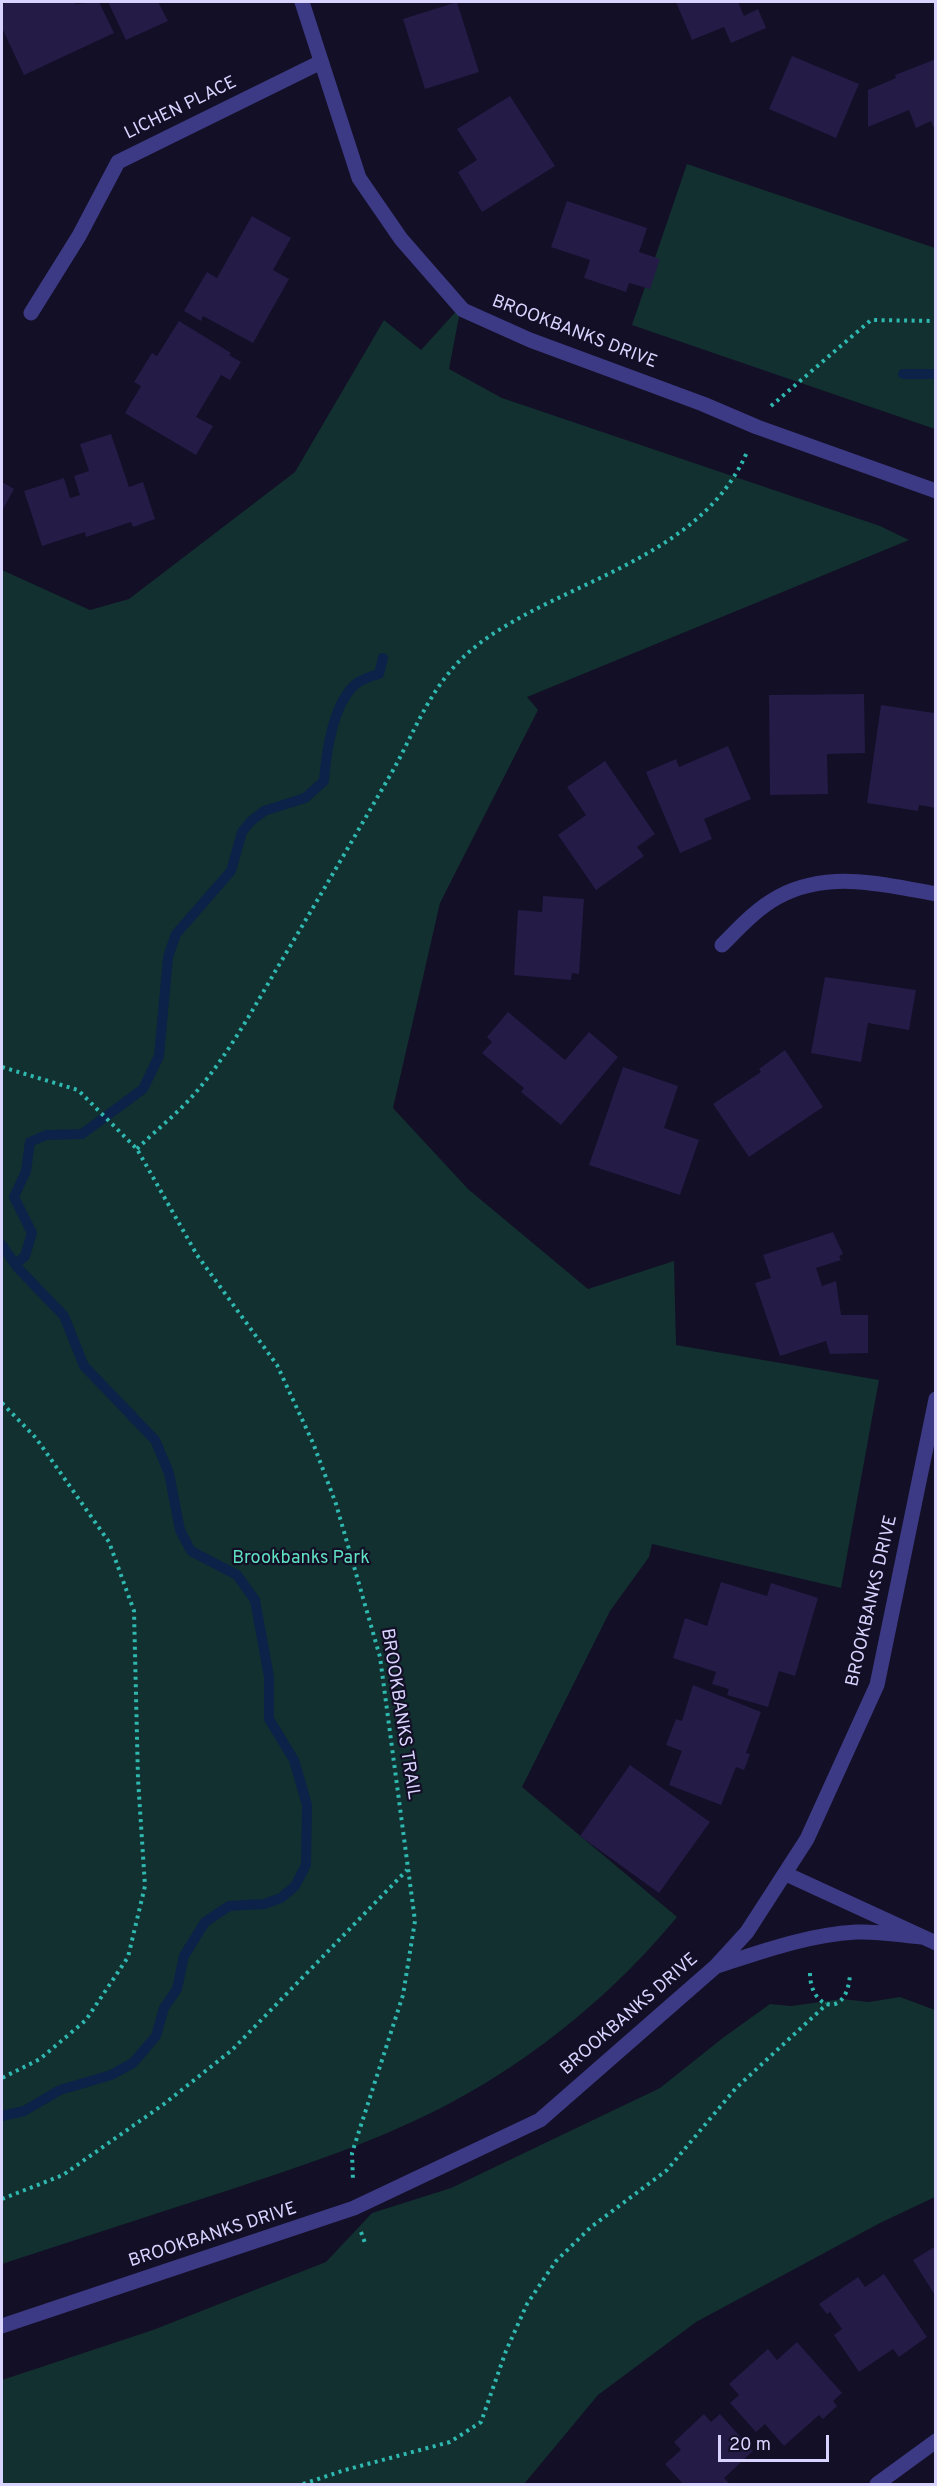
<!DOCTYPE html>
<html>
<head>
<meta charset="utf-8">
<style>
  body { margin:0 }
  #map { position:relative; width:937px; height:2486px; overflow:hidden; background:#130f26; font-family:Overpass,sans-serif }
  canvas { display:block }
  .frame { position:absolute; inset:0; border:3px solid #d9d4ff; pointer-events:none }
  .scale { position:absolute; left:718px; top:2435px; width:111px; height:27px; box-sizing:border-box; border:3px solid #d9d4ff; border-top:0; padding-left:8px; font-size:18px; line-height:21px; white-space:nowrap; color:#d9d4ff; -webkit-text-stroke:4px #130f26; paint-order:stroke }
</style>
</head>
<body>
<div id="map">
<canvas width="937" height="2486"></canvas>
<div class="frame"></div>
<div class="scale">20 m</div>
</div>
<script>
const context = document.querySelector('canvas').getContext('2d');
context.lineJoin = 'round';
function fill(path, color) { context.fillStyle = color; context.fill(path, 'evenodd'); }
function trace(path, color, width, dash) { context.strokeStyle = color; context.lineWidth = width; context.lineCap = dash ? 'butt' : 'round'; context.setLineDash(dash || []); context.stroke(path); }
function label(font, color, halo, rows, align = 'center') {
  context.font = font + ' Overpass,sans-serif'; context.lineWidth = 4.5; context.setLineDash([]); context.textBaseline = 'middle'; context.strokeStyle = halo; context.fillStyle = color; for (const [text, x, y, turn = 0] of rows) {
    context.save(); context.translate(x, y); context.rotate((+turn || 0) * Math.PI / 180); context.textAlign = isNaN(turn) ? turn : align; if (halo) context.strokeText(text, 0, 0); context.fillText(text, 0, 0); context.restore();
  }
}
fill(new Path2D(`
  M687,164L935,248V429L632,325Z
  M461,306L449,369L502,398L880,526L909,540L527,697L538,710L440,903L393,1108L468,1189L588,1289L674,1261L676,1345L879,1380L841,1588L652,1544L649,1557L610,1611L522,1787L677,1917C617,1990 538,2056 454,2101C382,2140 304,2165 226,2191C151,2215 76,2240 2,2264V570L90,610L129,599L295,472L384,320L421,350Z
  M900,1997L935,2010V2197L880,2223L696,2322L598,2395L524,2484H2V2380L153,2330L326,2262L372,2213L451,2188L660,2088L724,2037L770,2004L791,2006L842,1999L869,2002Z`), '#12302f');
trace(new Path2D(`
  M903,374H936
  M2,1245L17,1267L64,1316L84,1366L155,1440L169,1473L180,1530L191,1551L237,1575L255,1600L269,1677V1719L294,1760L307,1805L306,1865L295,1886L281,1898L264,1904L229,1906L205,1922L184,1956L177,1989L164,2008L156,2036L133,2063L111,2075L60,2090L24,2111L2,2116
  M16,1264L25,1256L32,1233L14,1197L26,1171L30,1142L46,1135L82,1134L143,1089L159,1056L168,957L176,934L231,871L242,832L250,822L264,811L305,798L324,781C326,753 333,702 357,683C363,679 372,676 379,674L383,658`), '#0c2248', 10);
fill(new Path2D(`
  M8,2H74L76,4L99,2L114,33L24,75L2,28V5Z
  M108,2H158L168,21L126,40Z
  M457,2L479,72L425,89L403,19Z
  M676,2H738L744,16L758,9L766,28L731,43L724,27L692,40Z
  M792,56L859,84L836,138L769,109Z
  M936,59V133L931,121L916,128L909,110L868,127V90L896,78L895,75Z
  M510,96L555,166L482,212L458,172L477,160L457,129Z
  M567,201L647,228L639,252L660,259L650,289L629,283L626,292L584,278L590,260L551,247Z
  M252,216L291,238L273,270L289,279L253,343L203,316L201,321L184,311L207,272L217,278Z
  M179,321L231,353L229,355L241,362L230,380L221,375L196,417L213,426L196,455L125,413L141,386L134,382L152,353L157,356Z
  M111,434L129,487L143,482L155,519L133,527L131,522L86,537L85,532L42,546L24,491L64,478L70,498L80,495L74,476L89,471L80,444Z
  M2,482L14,489L2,511Z
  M864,694L865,753L827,754L828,794L770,795L769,695Z
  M881,705L934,713L936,808L919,805L918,811L867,803Z
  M728,746L751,799L704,819L712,839L680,853L646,772L676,759L679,767Z
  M605,761L655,834L637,847L644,856L596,890L558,835L586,815L567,787Z
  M543,896L584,899L579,974L572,973L571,980L514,975L518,910L542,912Z
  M825,977L916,990L909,1030L868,1023L861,1062L811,1053Z
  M508,1012L565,1060L589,1032L618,1057L561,1125L521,1092L524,1088L482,1053L492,1042L487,1037Z
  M785,1050L823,1107L749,1157L713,1104L761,1072L759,1069Z
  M623,1067L678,1086L664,1128L699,1140L680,1195L589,1165Z
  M833,1232L843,1254L839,1256L841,1260L816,1268L822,1286L836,1281L841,1315H868V1353L830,1354L826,1341L780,1356L755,1283L771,1278L763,1255Z
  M721,1582L767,1596L771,1583L818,1598L795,1676L779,1671L768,1707L727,1695L729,1689L712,1684L716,1672L673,1658L685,1618L707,1626Z
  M693,1685L761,1712L746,1753L750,1754L744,1770L736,1767L721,1805L669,1785L682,1751L666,1745L676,1719L682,1721Z
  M630,1765L710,1822L659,1893L580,1836Z
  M936,2246V2297L913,2260Z
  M884,2274L927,2337L899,2357L893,2349L859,2372L834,2335L842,2329L830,2312L827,2314L819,2304L858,2277L865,2287Z
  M797,2342L842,2393L833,2401L837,2406L823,2419L819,2415L784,2446L765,2424L756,2432L730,2403L739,2395L729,2384L768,2349L777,2360Z
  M704,2414L711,2422L720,2414L753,2451L724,2478L730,2484H683L665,2464L681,2450L674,2442Z`), '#241b47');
trace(new Path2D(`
  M771,406L871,320L936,321
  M2,1067L78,1090L137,1149L197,1255L277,1365L313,1443L336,1504L380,1657L415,1921L403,1995L352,2153L353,2181
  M137,1149C154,1132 173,1117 189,1100C225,1061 253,1009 279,965C316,903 352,841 388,779C410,742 424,701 453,668C472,646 496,631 521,617C601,573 708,543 747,452
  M2,1403L36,1438L109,1542L134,1611L138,1779L145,1886L128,1957L86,2020L40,2059L2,2078
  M810,1973C810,2010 848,2020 850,1973
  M2,2199L63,2175L164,2104L232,2050L407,1870
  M361,2232L365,2243
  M303,2484L345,2470L450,2442L481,2422L506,2351L527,2304L556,2261L591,2227L667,2170L736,2088L827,2004`), '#2fb8b0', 4, [3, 4.5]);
trace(new Path2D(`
  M31,313L79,236L118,162L321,62
  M722,945C739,928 756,909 778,897C828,870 883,884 936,894
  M877,2484L936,2441`), '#3d3a85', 15);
trace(new Path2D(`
  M302,2L359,178L401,239L463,310L530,340L703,404L757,427L936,491
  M786,1874L936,1943
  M717,1966C763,1951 807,1935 856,1932C877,1931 900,1935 921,1937
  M2,2326L354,2208L540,2120L715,1967L747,1932L807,1839L877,1685L936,1399`), '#3d3a85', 15);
label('18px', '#d9d4ff', '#130f26', [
  ["LICHEN PLACE",181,109,-26],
  ["BROOKBANKS DRIVE",574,333,21],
  ["BROOKBANKS DRIVE",873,1601,-77],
  ["BROOKBANKS TRAIL",399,1714,81],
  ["BROOKBANKS DRIVE",630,2015,-41],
  ["BROOKBANKS DRIVE",213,2236,-18]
]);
label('18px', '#5fe0c0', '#130f26', [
  ["Brookbanks Park",301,1559]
]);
</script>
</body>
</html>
